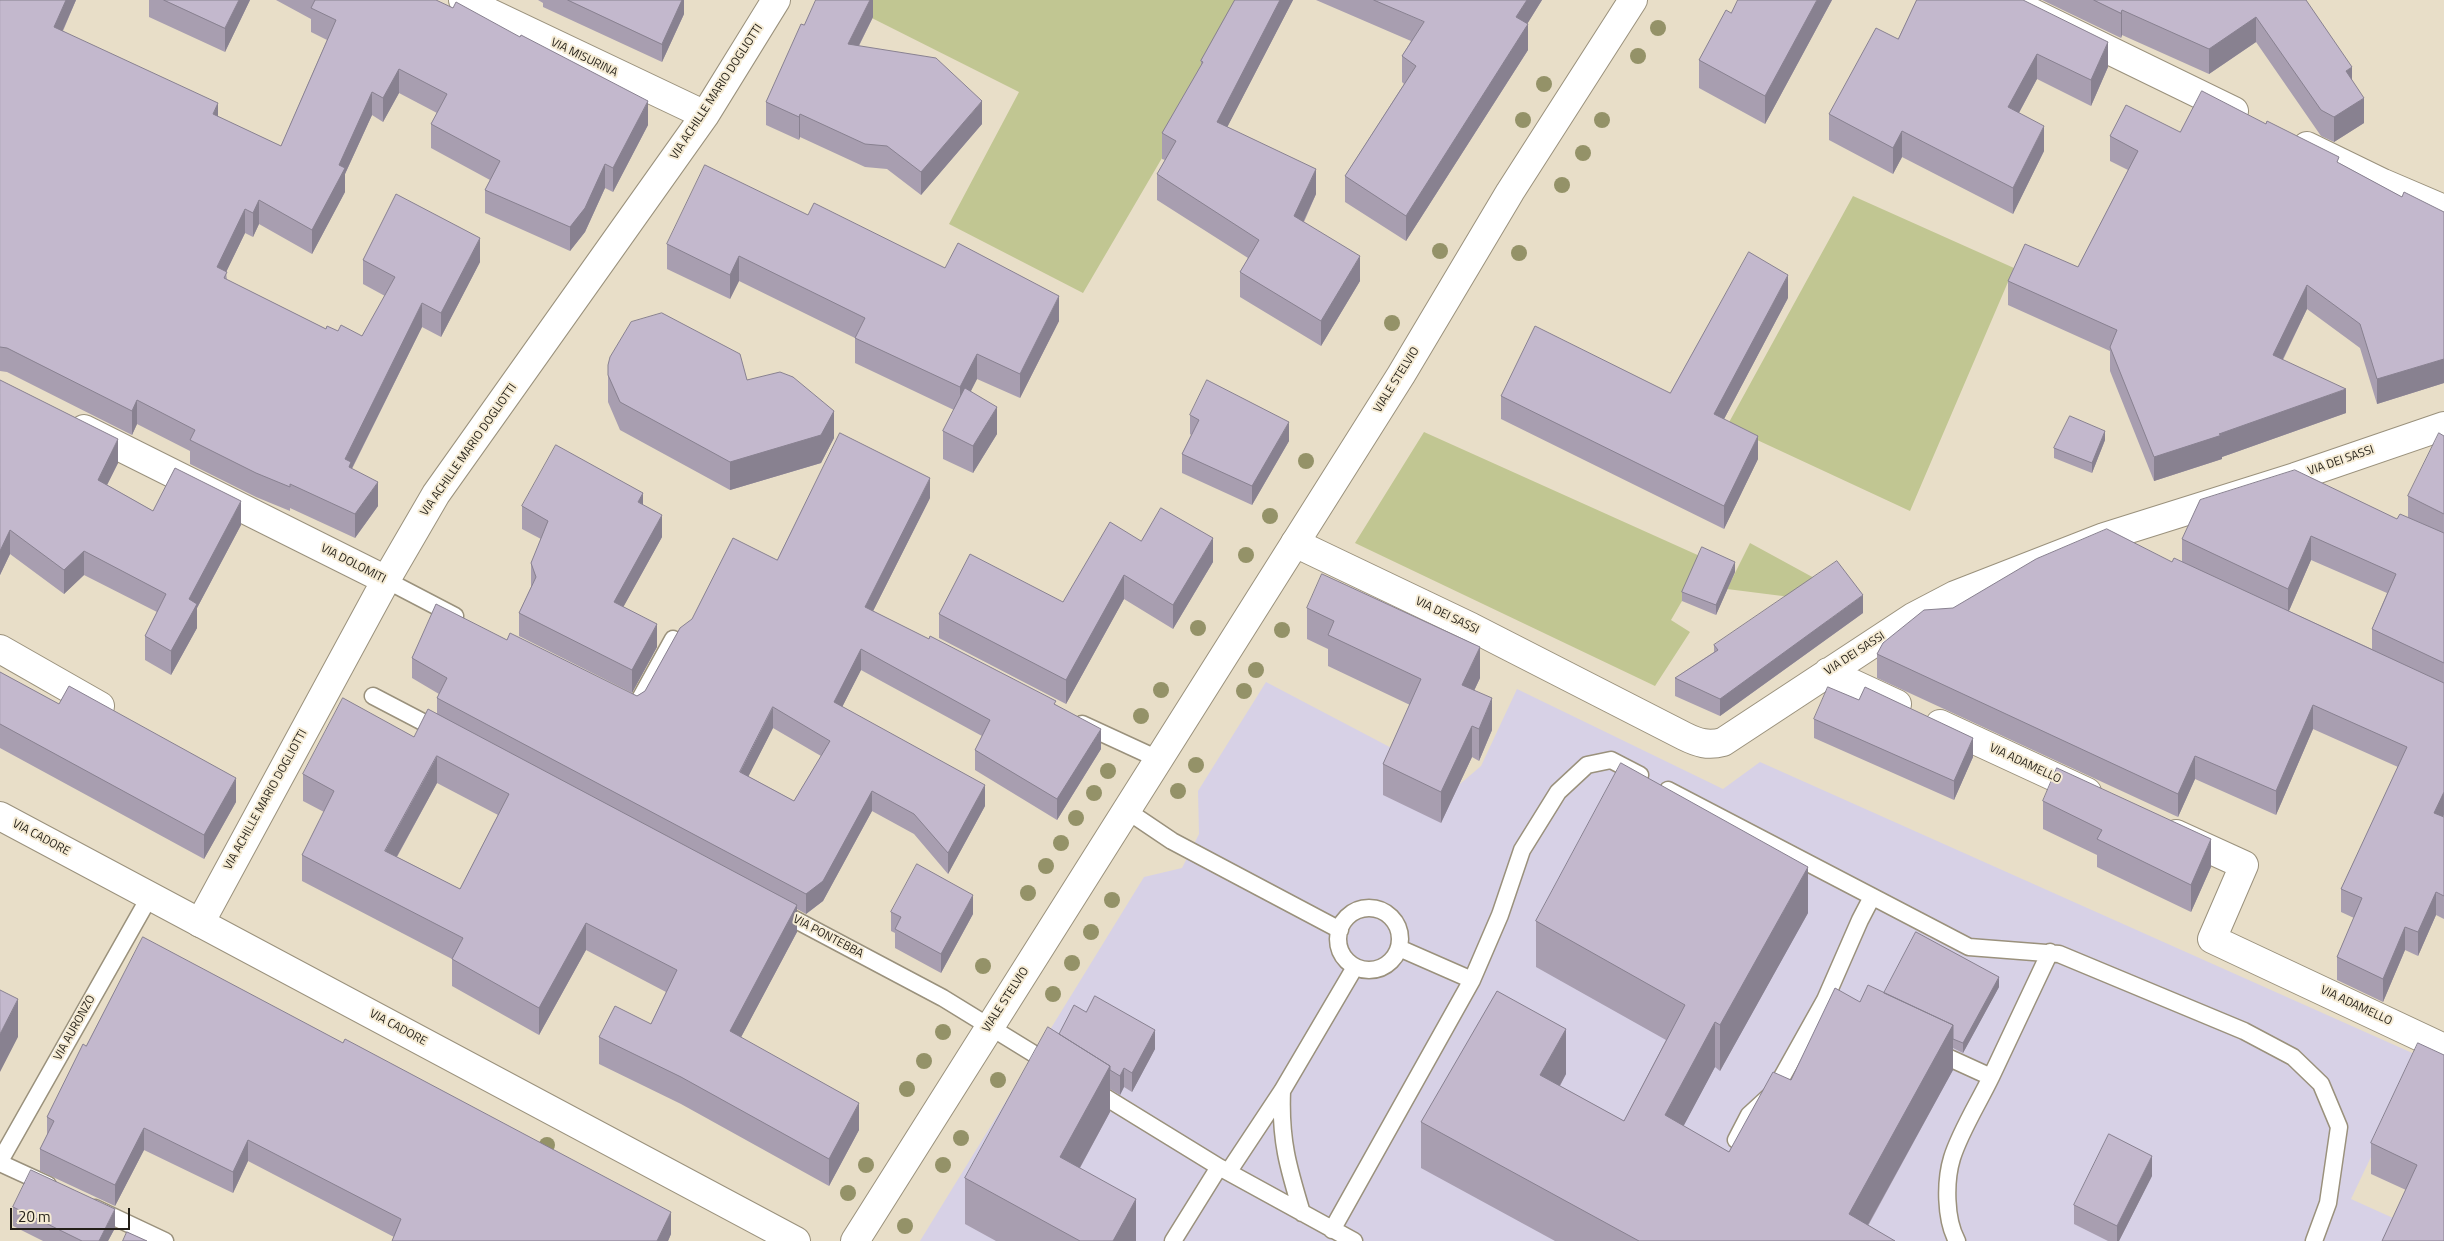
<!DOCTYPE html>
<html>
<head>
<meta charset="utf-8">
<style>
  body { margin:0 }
  #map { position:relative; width:2444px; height:1241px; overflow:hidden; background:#e8dec8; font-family:"Titillium Web",sans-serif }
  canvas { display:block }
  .scale { position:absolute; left:10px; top:1208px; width:120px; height:22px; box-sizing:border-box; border:2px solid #231f17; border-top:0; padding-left:6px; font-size:15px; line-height:18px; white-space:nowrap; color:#231f17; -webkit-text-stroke:4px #f5ebd4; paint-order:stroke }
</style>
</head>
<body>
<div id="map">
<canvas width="2444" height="1241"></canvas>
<div class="scale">20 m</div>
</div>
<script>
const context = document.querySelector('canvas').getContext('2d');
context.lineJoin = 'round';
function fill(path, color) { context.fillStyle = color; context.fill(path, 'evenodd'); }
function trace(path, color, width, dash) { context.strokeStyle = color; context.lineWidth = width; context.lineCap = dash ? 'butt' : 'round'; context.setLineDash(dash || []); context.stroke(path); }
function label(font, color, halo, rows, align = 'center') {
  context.font = font + ' "Titillium Web",sans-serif'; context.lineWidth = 4; context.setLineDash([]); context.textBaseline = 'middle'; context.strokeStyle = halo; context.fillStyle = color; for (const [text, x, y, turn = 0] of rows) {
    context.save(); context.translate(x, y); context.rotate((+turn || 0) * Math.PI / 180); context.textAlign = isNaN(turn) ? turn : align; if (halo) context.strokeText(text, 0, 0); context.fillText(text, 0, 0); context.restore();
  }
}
fill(new Path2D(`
  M1266,682L1460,784L1481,766L1517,689L1723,789L1760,762L2419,1056L2351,1199L2444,1241H920L1144,877L1182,868L1199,834L1198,791Z`), '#d7d1e6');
fill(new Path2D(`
  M836,0H1249L1179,129L1083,293L949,224L1019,92Z
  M1853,196L2014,268L1910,511L1727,426Z
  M1424,432L1702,557L1682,601L1671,620L1690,632L1655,686L1355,543Z
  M1750,543L1827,585L1806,599L1727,589Z`), '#c1c692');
const service = new Path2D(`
  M386,580L455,616
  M373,696L440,731
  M633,705L636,706L673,639
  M1082,724L1158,759
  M1668,790L1969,947L2059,954L2244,1031L2293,1057L2321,1084L2339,1127L2328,1203L2314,1241
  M1126,810L1172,841L1340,930
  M1338 939a31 31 0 1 1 62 0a31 31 0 1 1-62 0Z
  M777,910L943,998L1052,1065
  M1399,948L1472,980
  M1934,1051L1991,1077L2050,952
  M1092,1089L1219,1167L1354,1241
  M1282,1091C1280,1140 1288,1167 1302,1213
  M1736,1140L1749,1115L1773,1093L1825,1000L1860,920L1872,897
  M0,1161L150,896
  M0,1163L48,1185
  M1229,1171L1282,1091L1355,967
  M95,1208L165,1241
  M1332,1230L1472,980L1500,915L1522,850L1558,792L1587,765L1611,760L1640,775
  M1173,1241L1219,1167
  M1957,1241C1945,1219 1945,1181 1952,1158C1960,1132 1979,1102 1991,1077`);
const minor = new Path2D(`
  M463,0L705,115
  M2006,0L2234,111
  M2307,146L2383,183L2444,209
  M84,429L386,580
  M1295,543L1471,627L1684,736C1698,743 1708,746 1723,742L1913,617L1955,595L2104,537L2295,477L2444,426
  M0,649L100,706
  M1828,672L1897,704
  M1940,724L2087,792
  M2176,834L2244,865L2212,939L2444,1048
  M200,923L386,580L436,494L705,115L776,0`);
const tertiary = new Path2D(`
  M0,816L796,1241
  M855,1241L1401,375L1510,192L1633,0`);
trace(service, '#9a917c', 19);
trace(minor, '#9a917c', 30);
trace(tertiary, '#9a917c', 30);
trace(service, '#fff', 16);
trace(minor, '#fff', 28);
trace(tertiary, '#fff', 28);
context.fillStyle = '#949268';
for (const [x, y] of [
  [1658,28],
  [1638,56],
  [1544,84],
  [1523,120],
  [1602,120],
  [1583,153],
  [1562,185],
  [1440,251],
  [1519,253],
  [1392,323],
  [1306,461],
  [1270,516],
  [1246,555],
  [1198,628],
  [1282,630],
  [1256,670],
  [1161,690],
  [1244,691],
  [1141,716],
  [1196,765],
  [1108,771],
  [1178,791],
  [1094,793],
  [1076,818],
  [1061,843],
  [1046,866],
  [1028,893],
  [1112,900],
  [1091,932],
  [1072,963],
  [983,966],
  [1053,994],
  [943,1032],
  [924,1061],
  [998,1080],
  [907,1089],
  [961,1138],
  [547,1145],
  [866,1165],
  [943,1165],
  [848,1193],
  [905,1226]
]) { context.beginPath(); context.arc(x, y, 8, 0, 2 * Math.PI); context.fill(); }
fill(new Path2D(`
  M0,0H76L63,31L218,117L281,146L327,40L311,32V19L276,0H436L648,125L613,192L605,188L585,232L570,251L485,213V190L490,180L431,148V124L437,113L399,93L383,122L372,115L345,174V192L312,254L259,224L253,237L245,233L226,272L227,280L326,329L362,336L385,296L363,284V260L480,262L441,337L422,327L352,469L378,506L355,538L290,508V511L256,497L190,464V451L137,424L132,435L7,372L0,371Z
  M149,0H250L225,52L149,17Z
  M538,0H684V14L662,62L543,7V3Z
  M873,0V17L859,46L982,124L921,195L887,169L865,167L800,137L799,140L766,125V102L804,25Z
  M1235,0H1293L1227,127L1316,194L1304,222L1360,281L1321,346L1240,297V272L1248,258L1157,200V174L1165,160L1162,159V133L1201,66V61Z
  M1316,0H1542L1527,24L1528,50L1406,241L1345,202V176L1404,84L1402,82V56L1411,41Z
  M1832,0L1765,124L1699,88V60L1731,13Z
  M1917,0L2108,67L2091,106L2037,79L2019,113L2044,151L2013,214L1902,157L1893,174L1829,140V114L1898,39Z
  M2042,0H2306L2352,80L2364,123L2334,142L2321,136L2256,42L2209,74L2122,35L2121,38Z
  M2180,132L2339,163L2402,197L2444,212V383L2377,404L2360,348L2307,309L2283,360L2346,413L2222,457V459L2154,481L2110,371V351L2008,305V281L2078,267L2128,170L2110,161V136Z
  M808,215L945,268L1059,321L1020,398L977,379L971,391L997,434L973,473L943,459V431L954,410L855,363V338L739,281L730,299L667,269V244Z
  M1788,298L1724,419L1758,459L1724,529L1501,419V396L1670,393Z
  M608,365L747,380L834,438L821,463L730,490L620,430L608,402Z
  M0,380L118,463L107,485L153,511L241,525L197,608V628L171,675L145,660V636L157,612L84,575L64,594L10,554L0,575Z
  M1190,415L1289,441L1252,505L1182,473V454L1191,435L1190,434Z
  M2444,436V815L2443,817H2444V919L2436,915L2418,956L2405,950L2383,1002L2337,980V957L2354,918L2341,912V889L2398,767L2313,729L2276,815L2195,779L2178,817L1877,678V654L1953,608L2172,562L2182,561V539L2408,518V496ZM2311,560L2387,593L2372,629V649L2289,611Z
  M2105,440L2092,473L2054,458V448Z
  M930,498L873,611L1056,705L1101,749L1057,820L975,770V750L982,736L861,670L842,707L985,806L948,874L914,834L872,811L823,901L806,914L797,909V932L741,1037L859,1130L829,1186L681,1104L599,1064V1037L651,1024L666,992L586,950L539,1035L452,986V959L302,881V855L324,812L303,801V774L414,737L437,714V698L439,694L412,678V658L507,640L637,696L645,691L777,560ZM773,728L821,756L794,801L748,776ZM437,783L498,815L460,889L397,857Z
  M643,505L662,537L623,607L657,647L632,693L519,636V613L531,587V563L541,539L522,529V506Z
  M1141,541L1213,562L1173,629L1124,599L1066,704L939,638V614L1063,602Z
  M1735,572L1716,615L1682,601V592Z
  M1307,608L1480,678L1474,691L1492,730L1479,761L1472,757L1441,823L1383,795V764L1410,705L1328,666V649L1307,639Z
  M1863,613L1720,716L1675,696V678L1714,652V645Z
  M0,672L236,802L204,859L0,748Z
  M1814,719L1973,757L1954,800L1814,738Z
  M2043,801L2211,867L2191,912L2097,867V855L2043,829Z
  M891,912L973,914L941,973L895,948V933L891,931Z
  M1808,913L1720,1071L1715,1067L1683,1126L1729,1152L1791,1080L1860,1002L1884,993L1999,987L1963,1053L1953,1048V1070L1868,1226L1895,1241H1555L1421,1168V1122L1566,1074L1560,1086L1624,1121L1666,1040L1536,967V921Z
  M1059,1034L1155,1049L1132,1092L1124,1087L1120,1095L1110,1089V1112L1080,1168L1136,1241H996L965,1224V1178Z
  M86,1046L671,1234L668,1241H392L394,1237L248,1161L233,1193L144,1150L115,1206L40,1171V1149L47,1135V1117Z
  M2444,1055V1241L2406,1190L2371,1174V1143Z
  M2152,1176L2119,1241H2108L2074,1224V1205Z
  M13,1207L115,1228L108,1241H43L13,1226Z`), '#a89eb0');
fill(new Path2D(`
  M66,0H76L54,50V27Z
  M239,0H250L225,52V28Z
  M682,0H684V14L662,62V44Z
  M870,0H873V17L848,67V44Z
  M1280,0H1293L1217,147V122Z
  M1527,0H1542L1516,42V17Z
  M1817,0H1832L1765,124V96Z
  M2122,10V35L2121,38V13Z
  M2256,17V42L2209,74V49Z
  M1528,24V50L1406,241V216Z
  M2108,42V67L2091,106V80Z
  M2037,54V79L2008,133V107Z
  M2352,67V92L2346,71Z
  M399,69V93L383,122V98Z
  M372,92V115L345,174V192L312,254V230L339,165Z
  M2364,98V123L2334,142V117Z
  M648,101V125L613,192V168Z
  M982,101V124L921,195V172Z
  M218,103V127L213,114Z
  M800,114V137L799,140V117Z
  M2044,126V151L2013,214V188Z
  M1902,131V157L1893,174V148Z
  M605,164V188L585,232L570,251V227Z
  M1316,169V194L1294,242V216Z
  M259,200V224L253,237V213Z
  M245,209V233L217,291V267Z
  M480,238V262L441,337V313Z
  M739,256V281L730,299V275Z
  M1360,256V281L1321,346V321Z
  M1788,275V298L1714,438V414Z
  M2307,285V309L2273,379V355Z
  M1059,296V321L1020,398V374Z
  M422,303V327L349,474L345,459Z
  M977,354V379L960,412V387Z
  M2444,359V383L2377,404V379Z
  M2346,389V413L2222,457V459L2154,481V457Z
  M137,400V424L132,435V411Z
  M997,407V434L973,473V446Z
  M834,411V438L821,463L730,490V462Z
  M1289,422V441L1252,505V486Z
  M2105,431V440L2092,473V463Z
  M1758,436V459L1724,529V506Z
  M118,439V463L98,503V480Z
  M930,478V498L865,627V607Z
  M378,482V506L355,538V514Z
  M643,493V515L638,502Z
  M241,501V525L197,608V628L171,675V651L189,599Z
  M662,515V537L614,624V602Z
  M10,530V554L0,575V551Z
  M2311,536V560L2288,613V589Z
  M1213,538V562L1173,629V605Z
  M84,551V575L64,594V570Z
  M1735,562V572L1716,615V605Z
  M1124,575V599L1066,704V680Z
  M1863,595V613L1720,716V699Z
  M657,624V647L632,693V670Z
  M1480,647V678L1462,716V685Z
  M861,649V670L834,723V702Z
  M1492,698V730L1479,761V729Z
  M2313,705V729L2276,815V791Z
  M773,707V728L740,793V772Z
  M1472,726V757L1441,823V792Z
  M1101,729V749L1057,820V799Z
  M1973,738V757L1954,800V781Z
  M437,756V783L385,878V851Z
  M2195,756V779L2178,817V794Z
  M236,778V802L204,859V835Z
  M985,785V806L948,874V853Z
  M872,791V811L823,901L806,914V894Z
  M2444,792V815L2434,836V813Z
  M2211,839V867L2191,912V885Z
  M1808,867V913L1720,1071V1025Z
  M2436,892V915L2418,956V932Z
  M973,895V914L941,973V954Z
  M797,905V932L730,1058V1031Z
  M586,923V950L539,1035V1008Z
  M2405,927V950L2383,1002V979Z
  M1999,977V987L1963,1053V1043Z
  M18,999V1037L0,1072V1034Z
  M1715,1022V1067L1665,1161V1115Z
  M1953,1025V1070L1859,1241L1849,1214Z
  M1566,1029V1074L1540,1121V1075Z
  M1155,1030V1049L1132,1092V1073Z
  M1110,1066V1112L1060,1204V1157Z
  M1124,1068V1087L1120,1095V1076Z
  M859,1103V1130L829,1186V1159Z
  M144,1128V1150L115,1206V1185Z
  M248,1140V1161L233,1193V1172Z
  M2152,1156V1176L2119,1241H2117V1226Z
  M1136,1199V1241H1113Z
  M115,1209V1228L108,1241H99Z
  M671,1212V1234L668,1241H657Z`), '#888190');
const building = new Path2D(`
  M0,0H66L54,27L218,103L213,114L281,146L336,20L311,8L315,0H436L453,8L456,2L520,37L521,35L648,101L613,168L605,164L585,208L570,227L485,190L500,161L431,124L447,94L399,69L383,98L372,92L339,165L345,168L312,230L259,200L253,213L245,209L217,267L227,272L224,278L326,329L327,326L338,331L341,325L362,336L395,277L363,260L396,194L480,238L441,313L422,303L345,459L351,462L349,467L378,482L355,514L290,484V487L256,473L190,440L195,430L137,400L132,411L7,348L0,347Z
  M164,0H239L225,28Z
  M568,0H682L662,44Z
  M816,0H870L848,44L936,58L982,101L921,172L887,146L865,144L800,114L799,117L766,102L801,24L804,25Z
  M1235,0H1280L1217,122L1316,169L1294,216L1360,256L1321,321L1240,272L1259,240L1157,174L1176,141L1162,133L1203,62L1201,61Z
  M1374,0H1527L1516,17L1528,24L1406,216L1345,176L1416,66L1402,56L1424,22Z
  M1738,0H1817L1765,96L1699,60L1726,10L1731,13Z
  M1917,0H2023L2108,42L2091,80L2037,54L2008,107L2044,126L2013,188L1902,131L1893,148L1829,114L1876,28L1898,39Z
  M2094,0H2306L2352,67L2346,71L2364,98L2334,117L2321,110L2256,17L2209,49L2122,10L2121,13Z
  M2202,91L2266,124L2267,121L2339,157L2337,162L2402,197L2404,192L2444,212V359L2377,379L2360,324L2307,285L2273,355L2346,389L2219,434L2222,435L2154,457L2110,347L2117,330L2008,281L2025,244L2078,267L2138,151L2110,136L2126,105L2180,132Z
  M705,165L808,215L814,203L945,268L958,243L1059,296L1020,374L977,354L960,387L855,338L865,318L739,256L730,275L667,244Z
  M1749,252L1788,275L1714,414L1758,436L1724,506L1501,396L1535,326L1670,393Z
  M662,313L740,354L747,380L780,372L793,377L834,411L821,435L730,462L620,402L608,375V365L610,357L631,322Z
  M0,380L118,439L98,480L153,511L175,468L241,501L189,599L197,604L171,651L145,636L166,594L84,551L64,570L10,530L0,551Z
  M1207,380L1289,422L1252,486L1182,454L1199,420L1190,415Z
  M965,388L997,407L973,446L943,431Z
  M2070,416L2105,431L2092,463L2054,448Z
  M840,433L930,478L865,607L929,639L930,636L1056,701L1054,704L1101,729L1057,799L975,750L990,720L861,649L834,702L985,785L948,853L914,814L872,791L823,881L806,894L437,698L447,678L412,658L436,604L507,640L510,633L637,696L645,691L680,628L692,619L733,538L777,560ZM773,707L830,741L794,801L740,772Z
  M2439,433L2444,436V514L2408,496Z
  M556,445L643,493L638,502L662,515L614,602L657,624L632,670L519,613L536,577L531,563L548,521L522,506Z
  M2295,470L2397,519L2400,514L2444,533V663L2372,629L2396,574L2311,536L2288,589L2182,539L2200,500Z
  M1161,508L1213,538L1173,605L1124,575L1066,680L939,614L970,554L1063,602L1110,522L1141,541Z
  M2107,529L2172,562L2174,558L2444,683V792L2434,813L2444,817V896L2436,892L2418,932L2405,927L2383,979L2337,957L2362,898L2341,889L2407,747L2313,705L2276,791L2195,756L2178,794L1877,654L1883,643L1924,610L1953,608L2036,559Z
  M1702,547L1735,562L1716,605L1682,592Z
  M1837,561L1863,595L1720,699L1675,678L1718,650L1714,645Z
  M1322,574L1480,647L1462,685L1492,698L1479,729L1472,726L1441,792L1383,764L1421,679L1328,635L1334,621L1307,608Z
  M0,672L59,704L69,686L236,778L204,835L0,724Z
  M1828,687L1859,700L1865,687L1973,738L1954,781L1814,719Z
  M343,698L414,737L428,709L797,905L730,1031L859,1103L829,1159L681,1077L599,1037L615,1006L651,1024L677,970L586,923L539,1008L452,959L463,938L302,855L334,791L303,774ZM437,756L509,794L460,889L385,851Z
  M1621,763L1808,867L1720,1025L1715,1022L1665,1115L1729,1152L1773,1072L1791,1080L1835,988L1860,1002L1868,985L1953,1025L1849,1214L1895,1241H1639L1421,1122L1497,991L1566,1029L1540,1075L1624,1121L1685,1005L1536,921Z
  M2057,768L2211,839L2191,885L2097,839L2102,830L2043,801Z
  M917,864L973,895L941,954L895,929L901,917L891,912Z
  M1916,932L1999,977L1963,1043L1953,1039V1025L1884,993Z
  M143,937L343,1043L345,1039L671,1212L657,1241H392L401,1219L248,1140L233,1172L144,1128L115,1185L40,1149L54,1121L47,1117L83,1044L86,1046Z
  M0,990L18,999L0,1034Z
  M1095,996L1155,1030L1132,1073L1124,1068L1120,1076L1110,1070V1066L1059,1034L1074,1005L1086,1012Z
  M1048,1027L1110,1066L1060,1157L1136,1199L1113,1241H1080L965,1178Z
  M2418,1043L2444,1055V1241H2382L2417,1165L2371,1143Z
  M2109,1134L2152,1156L2117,1226L2074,1205Z
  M31,1170L115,1209L99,1241H82L13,1207Z
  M127,1232L147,1241H123Z`);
fill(building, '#c3b8cd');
trace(building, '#888190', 1);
label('12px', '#231f17', '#f5ebd4', [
  ["VIA MISURINA",584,58,26],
  ["VIA ACHILLE MARIO DOGLIOTTI",717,92,-57],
  ["VIALE STELVIO",1397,380,-58],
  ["VIA ACHILLE MARIO DOGLIOTTI",469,450,-55],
  ["VIA DEI SASSI",2341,461,-19],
  ["VIA DOLOMITI",353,564,27],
  ["VIA DEI SASSI",1447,616,26],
  ["VIA DEI SASSI",1855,654,-33],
  ["VIA ADAMELLO",2025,764,25],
  ["VIA ACHILLE MARIO DOGLIOTTI",266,800,-61],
  ["VIA CADORE",41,838,28],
  ["VIA PONTEBBA",828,937,28],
  ["VIALE STELVIO",1006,1000,-57],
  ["VIA ADAMELLO",2356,1006,25],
  ["VIA AURONZO",75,1028,-61],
  ["VIA CADORE",398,1028,28]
]);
</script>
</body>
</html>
